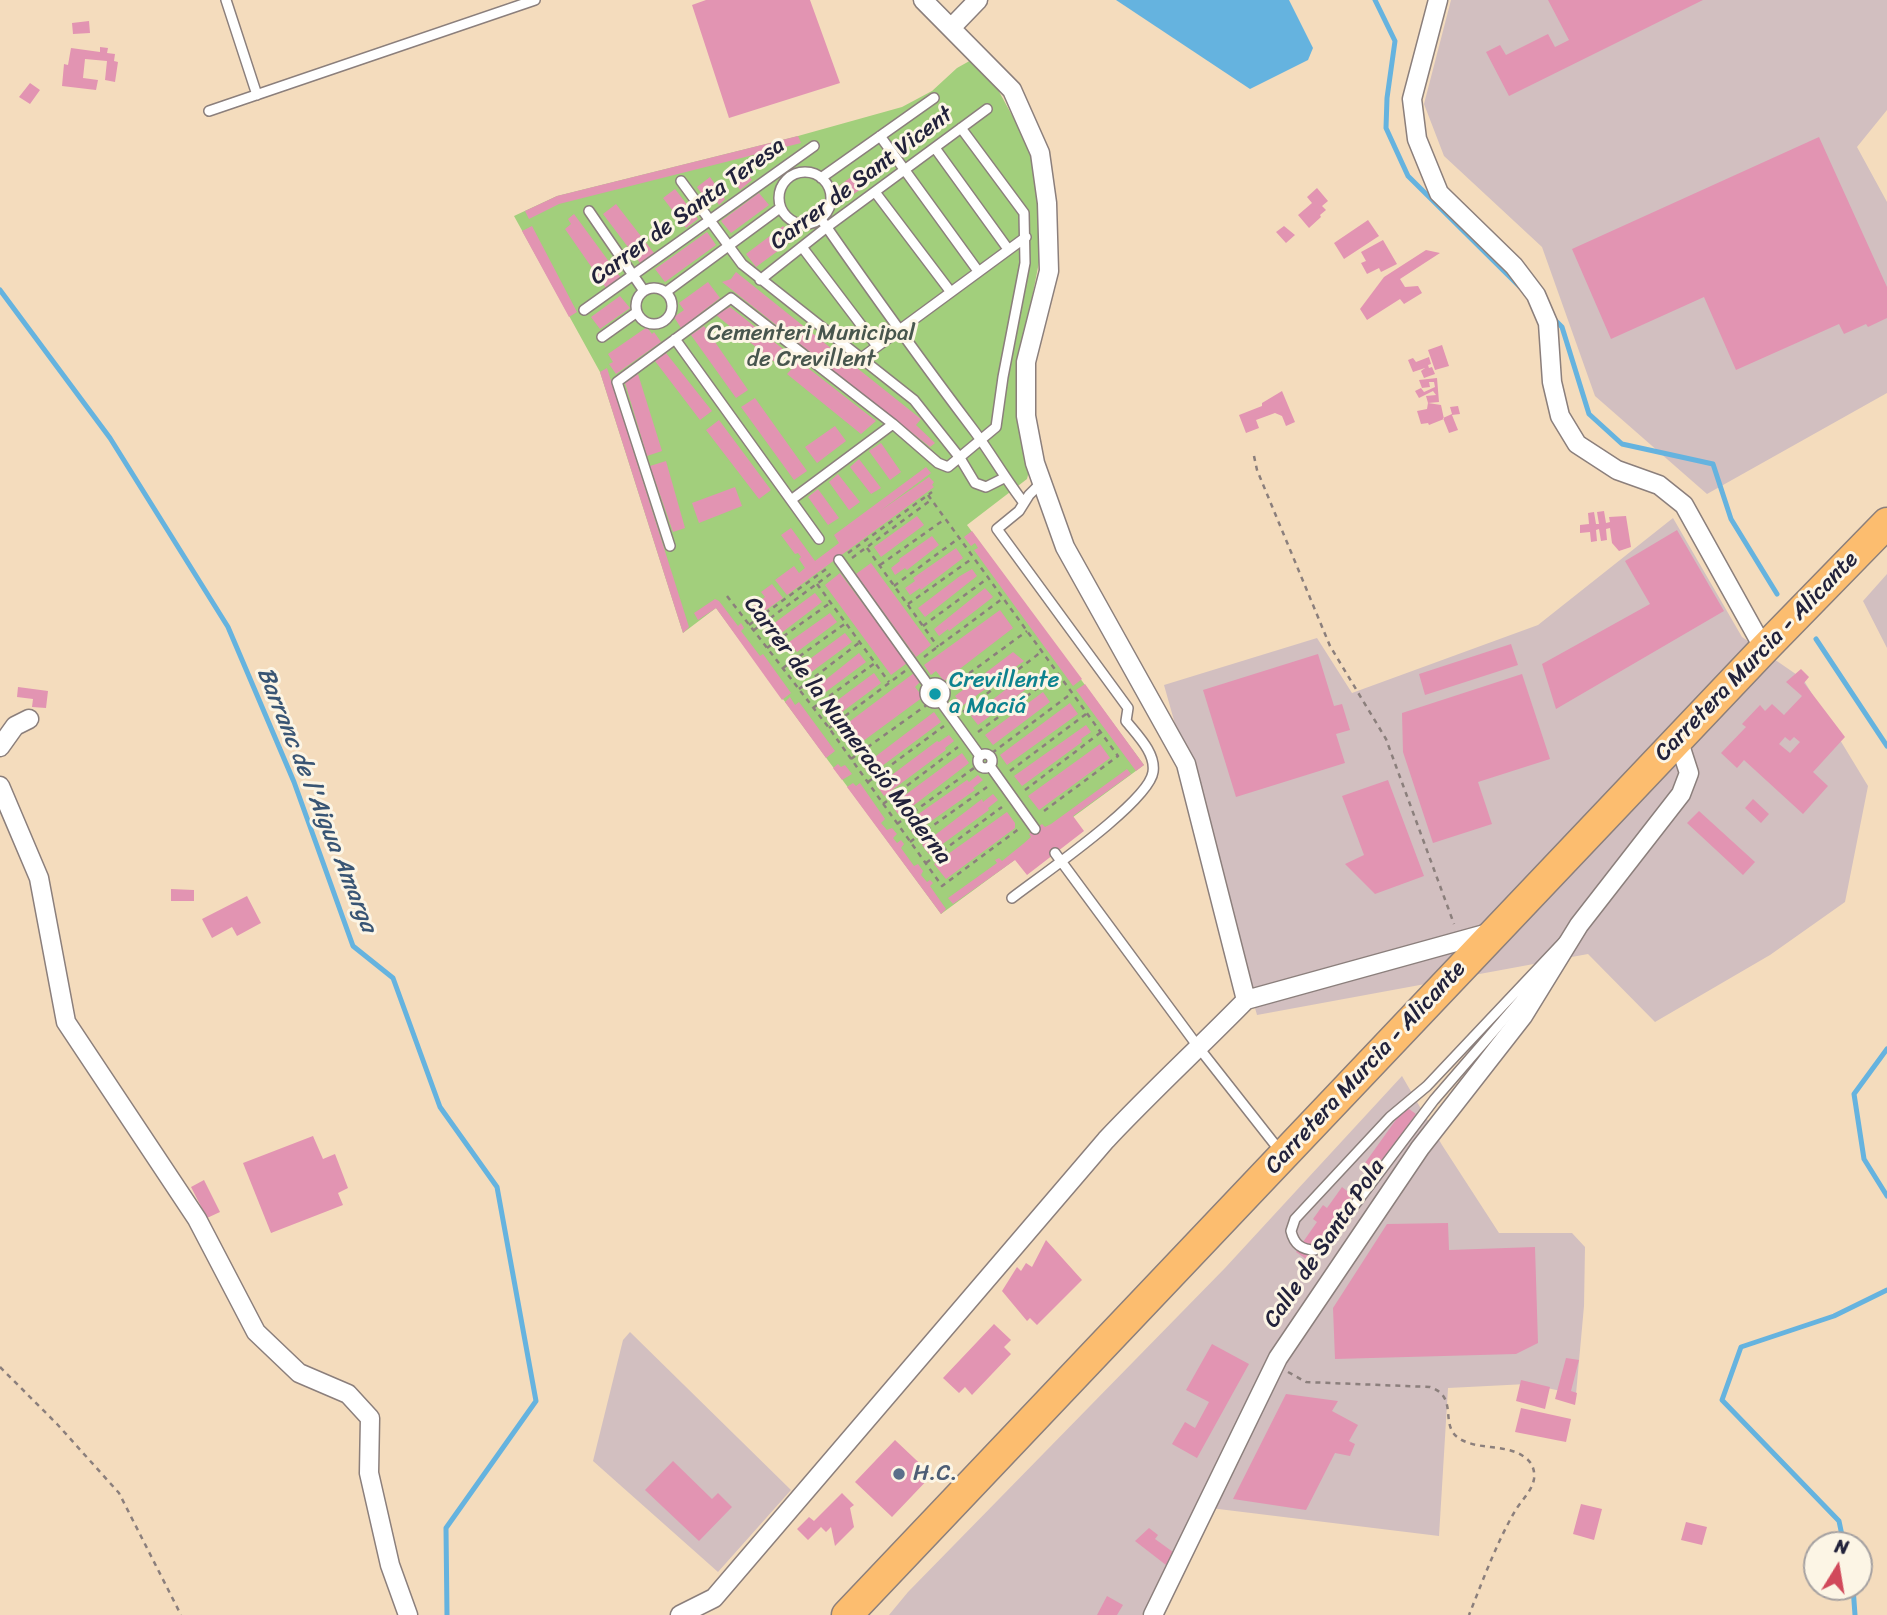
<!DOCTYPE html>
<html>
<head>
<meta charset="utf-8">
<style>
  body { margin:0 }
  #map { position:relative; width:1887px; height:1615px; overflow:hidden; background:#f4dcbd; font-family:Sriracha,sans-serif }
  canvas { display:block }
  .north { position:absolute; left:1803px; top:1531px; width:70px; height:70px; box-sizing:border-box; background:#fcf5e5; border:2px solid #a5a1a1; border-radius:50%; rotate:11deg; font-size:19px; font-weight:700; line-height:28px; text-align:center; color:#22223b }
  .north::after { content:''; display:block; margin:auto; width:24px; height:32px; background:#d1495b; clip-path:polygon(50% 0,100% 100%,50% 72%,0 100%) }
</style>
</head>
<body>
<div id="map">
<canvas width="1887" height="1615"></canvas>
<div class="north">N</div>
</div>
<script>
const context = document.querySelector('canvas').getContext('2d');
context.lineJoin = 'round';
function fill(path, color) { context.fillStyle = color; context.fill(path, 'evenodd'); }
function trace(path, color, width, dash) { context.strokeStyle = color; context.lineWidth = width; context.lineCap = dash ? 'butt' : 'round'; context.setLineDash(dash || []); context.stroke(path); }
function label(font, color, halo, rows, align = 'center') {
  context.font = font + ' Sriracha,sans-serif'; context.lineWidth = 6; context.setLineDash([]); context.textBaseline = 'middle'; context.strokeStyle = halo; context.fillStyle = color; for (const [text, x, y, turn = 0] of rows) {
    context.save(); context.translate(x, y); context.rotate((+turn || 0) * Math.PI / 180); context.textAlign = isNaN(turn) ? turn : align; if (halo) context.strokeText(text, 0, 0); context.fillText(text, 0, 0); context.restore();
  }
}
fill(new Path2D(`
  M1451,0H1887V110L1857,147L1887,202V393L1707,494L1595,396L1542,247L1444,156L1424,104Z
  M1673,518L1742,637L1803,679L1868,786L1845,902L1770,955L1655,1022L1588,954L1257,1015L1164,685L1317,638L1352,693L1538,625Z
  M1887,574V648L1863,601Z
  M1402,1076L1442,1145L1499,1233H1572L1585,1247L1584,1306L1576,1394L1527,1384L1448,1388L1439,1536L1202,1507L1142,1615H889L908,1592L1225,1268Z
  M630,1332L791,1490L718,1572L593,1461L623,1340Z`), '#d2bfc0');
fill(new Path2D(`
  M973,59L991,77L1030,148L1040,198V257L1016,380L1024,455L1029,471L1027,479L967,525L1144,765L941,914L716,608L683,633L600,372L514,216L557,196L798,136L902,107L932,91L957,68Z`), '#a2cf7c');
fill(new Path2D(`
  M1116,0H1289L1313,48L1308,60L1250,89Z`), '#65b3df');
trace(new Path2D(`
  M1375,0L1395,41L1387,98L1386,128L1408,176L1520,287
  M0,290L110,438L228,627L294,782L353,946L393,978L440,1107L497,1187L536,1401L446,1528L447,1615
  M1553,318L1562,327L1589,414L1622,444L1713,464L1731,519L1777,594
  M1816,639L1887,746
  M1887,1049L1854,1094L1864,1159L1887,1196
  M1844,1545L1839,1521L1722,1400L1741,1347L1834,1316L1887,1290
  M1853,1587L1855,1615`), '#65b3df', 5);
fill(new Path2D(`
  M706,0H810L840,83L729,118L692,5Z
  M1548,0H1703L1509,96L1486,52L1500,45L1506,55L1548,34L1555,47L1569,40Z
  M89,21L90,33L73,34L72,23Z
  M100,47L108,48L107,53L115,54L114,61L118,62L115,82L105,80L107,61L85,59L83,78L98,80L96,90L62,86L64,64L68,65L71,48L100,52Z
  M30,83L40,90L30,104L19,97Z
  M798,136L801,143L559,204L529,219L525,211L557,196Z
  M1819,137L1887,287V318L1868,327L1866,324L1844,334L1839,324L1736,370L1704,297L1611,339L1572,249Z
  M743,167L752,180L740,190L731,176Z
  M855,174L864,187L848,198L839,186Z
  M710,177L725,199L719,205L717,202L710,206L697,187Z
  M1317,188L1328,201L1322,206L1326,210L1320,215L1321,217L1309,228L1298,215L1312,203L1307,197Z
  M675,189L698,219L686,228L663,198Z
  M759,193L769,205L731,233L721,221Z
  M616,204L654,253L640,263L603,214Z
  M574,214L621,278L606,288L565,229L571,224L568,219Z
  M1368,220L1379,236L1344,259L1334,243Z
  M532,226L577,312L569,317L522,231Z
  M783,226L794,239L756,267L746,254Z
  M1284,226L1295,235L1286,243L1276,232Z
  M707,232L716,245L665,282L655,269Z
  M1383,240L1397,264L1381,272L1379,268L1367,274L1361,263L1366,261L1361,252Z
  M1426,250L1440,253L1400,279L1405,287L1418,286L1422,293L1404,304L1400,299L1367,320L1360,309L1384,277Z
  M736,272L837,353L833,359L841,367L847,360L921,419L916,425L935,443L930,447L722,282L731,279Z
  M708,282L720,298L681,328L674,317L684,310L679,303Z
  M620,296L630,308L600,329L591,317Z
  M730,307L788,353L777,364L716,315Z
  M704,326L748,390L736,398L691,335Z
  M647,327L652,334L654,332L661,342L616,374L609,364L613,362L608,354Z
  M1442,345L1449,366L1435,370L1428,350Z
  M666,353L712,411L700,420L655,361Z
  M1429,357L1431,364L1428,365L1429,368L1432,367L1435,374L1424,378L1421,371L1425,368L1413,372L1408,360L1413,358L1416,362Z
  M799,361L876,421L861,434L787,374Z
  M607,368L689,627L683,633L600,372Z
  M638,374L662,451L647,456L625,383Z
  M1437,378L1439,402L1428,403L1426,396L1436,395L1433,391L1419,398L1415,391L1421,388L1424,392L1435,387L1434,382H1429L1430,387L1422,388L1419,380Z
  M1282,391L1295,422L1286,426L1282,416L1275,413L1256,420L1259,428L1246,433L1239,415L1262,406V403Z
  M755,398L807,471L794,480L741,407Z
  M1428,403L1441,405L1444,419L1429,425L1428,423L1421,424L1417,411L1427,409Z
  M1458,406L1460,414L1452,415L1458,430L1449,433L1443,418L1452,414L1450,407Z
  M719,420L771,490L759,499L706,430Z
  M835,426L846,441L817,463L805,447Z
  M881,443L901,472L890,480L869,451Z
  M859,459L881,488L871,494L850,467Z
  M666,461L685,528L673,532L650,466Z
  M926,467L931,473L880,511L929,477L934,482L932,485L934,487L787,595L775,580L794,566L799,573L805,568L799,559L801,557L798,553L795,554L781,535L791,528L815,561L839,543L834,535Z
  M838,474L860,502L849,510L829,482Z
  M735,487L742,506L699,523L692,503Z
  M818,489L839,518L828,525L808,497Z
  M1604,511L1606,523L1610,522L1609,517L1626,516L1631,547L1619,551L1612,543L1610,528L1606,529L1607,540L1601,541L1599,529L1596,530L1597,541L1591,542L1590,532L1580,533V525L1589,524L1588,513L1594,512L1596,524H1599L1597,512Z
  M917,516L924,525L881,557L874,547Z
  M1677,530L1724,611L1556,709L1542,664L1650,604L1625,561Z
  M972,531L1082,679L1073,686L974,550L978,548L975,543L971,546L964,537Z
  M932,536L939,545L907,570L905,568L895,575L891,568L900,561L899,559Z
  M956,548L963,558L921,590L920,588L910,595L905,588L915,581L913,578Z
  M871,563L931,645L916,657L856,574Z
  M972,569L977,576L925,617L918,608L960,576Z
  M840,573L907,663L891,675L825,585Z
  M772,584L783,598L759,615L753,606L765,597L761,592Z
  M985,588L993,597L949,631L948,629L939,636L934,629Z
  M815,593L822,602L780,634L773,624Z
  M715,599L719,601L738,626L741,623L744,628L741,631L760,656L763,654L791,693L782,700L716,608L698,620L694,613Z
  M1000,610L1013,628L944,681L936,671L931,675L924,665Z
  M830,613L837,622L797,652L789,642Z
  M845,633L852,642L802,679L795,670Z
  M1511,644L1518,665L1425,695L1419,674Z
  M1013,652L1024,661L962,706L955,696Z
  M859,653L866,662L815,700L809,693Z
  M1318,654L1334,706L1342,704L1350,730L1336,734L1345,763L1236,797L1203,690Z
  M1801,669L1809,677L1804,683L1845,737L1813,772L1828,786L1803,814L1744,760L1737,768L1721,753L1746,727L1742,724L1760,705L1765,711L1772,704L1784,715L1802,696L1786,682ZM1785,737L1790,741L1794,737L1800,742L1790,753L1779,744Z
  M1030,671L1037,681L978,725L971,716Z
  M874,673L881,683L830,721L823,711Z
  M914,673L920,682L915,687L923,697L851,750L837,731Z
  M1522,674L1550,759L1478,782L1492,824L1433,843L1403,752L1402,713Z
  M1085,684L1144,765L1136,771L1076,690Z
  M18,687L48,691L46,708L32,707L33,699L17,697Z
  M1043,692L1050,702L993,745L985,735Z
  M790,697L795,705L799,702L835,751L826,758L785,702Z
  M1070,703L1078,714L1007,765L1000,755Z
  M934,712L941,722L870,775L863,766Z
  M1086,725L1091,732L1081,739L1082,742L1022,786L1014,776Z
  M949,735L954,741L945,748L946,750L884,796L877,786L937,741L939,742Z
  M1100,744L1110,758L1039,810L1028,796Z
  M962,753L969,763L909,809L908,807L898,814L893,807L903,800L901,798Z
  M838,764L841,767L845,765L852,774L842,780L833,768Z
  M1127,769L1131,774L1073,816L1084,831L1027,875L1015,860L953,904L948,898L997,863L995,860L999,858L1002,861L1023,844L1031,837L1029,834L1042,824L1045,827L1051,824Z
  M978,775L983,780L973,788L975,790L913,834L908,825L918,818L917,815L967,780L969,782Z
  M1388,780L1424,876L1375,894L1345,864L1364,855L1342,796Z
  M853,783L856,786L860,783L885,819L881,823L887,830L892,828L897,834L893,838L897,843L901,840L904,844L901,848L914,866L918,864L923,871L921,875L927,882L930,880L933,883L930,886L946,909L941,914L847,787Z
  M993,794L998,800L988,808L989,810L929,854L922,845L982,799L983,802Z
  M1753,799L1769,814L1761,823L1745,808Z
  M1699,811L1755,862L1743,875L1687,823Z
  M1007,812L1015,823V828L946,879L934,864Z
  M171,889L194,890V901H171Z
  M247,896L261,923L237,936L232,927L212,938L202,919Z
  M1409,1109L1416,1114L1370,1178L1360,1170L1400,1114Z
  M313,1136L323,1159L335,1154L348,1188L338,1193L343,1205L271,1233L243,1163Z
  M204,1180L220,1212L207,1218L191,1187Z
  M1342,1187L1352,1195L1306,1259L1296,1252L1317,1222L1313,1219L1323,1205L1327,1208Z
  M1448,1223L1449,1250L1535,1247L1538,1343L1516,1354L1335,1359L1333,1308L1387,1224Z
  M1046,1240L1082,1280L1037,1325L1030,1318L1027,1321L1002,1291L1017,1267L1021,1271L1026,1263L1032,1267Z
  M994,1324L1011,1340L1004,1347L1011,1354L972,1395L965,1387L959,1393L943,1378Z
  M1212,1344L1249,1364L1197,1458L1172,1444L1185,1422L1195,1428L1209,1402L1186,1390Z
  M1566,1358L1579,1360L1571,1391L1577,1393L1575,1405L1555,1399Z
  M1521,1380L1550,1387L1545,1409L1516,1401Z
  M1286,1394L1338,1401L1332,1411L1358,1425L1349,1441L1355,1444L1350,1456L1335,1453L1306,1510L1233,1499Z
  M1521,1408L1571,1419L1566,1442L1515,1432Z
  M895,1440L932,1475L892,1517L855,1482Z
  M673,1461L712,1499L718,1493L732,1507L699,1541L645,1490Z
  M842,1493L854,1505L850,1508L854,1527L835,1546L831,1527L826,1532L821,1527L808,1540L797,1529L809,1517L814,1521Z
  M1581,1504L1602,1509L1594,1540L1573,1534Z
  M1686,1522L1707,1527L1702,1545L1681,1540Z
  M1149,1528L1158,1535L1155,1539L1173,1552L1166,1565L1135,1541Z
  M1107,1596L1123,1605L1117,1615H1097Z`), '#e294b2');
const service = new Path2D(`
  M226,0L257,95
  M209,111L535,0
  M880,136L978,271
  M935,148L1008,249
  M779 198a26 26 0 1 1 52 0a26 26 0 1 1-52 0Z
  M821,178L934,98
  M681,181L742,264L914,400L960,458L975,483L986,487L1004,478
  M875,192L950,291
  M589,211L644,291
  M821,219C871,291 922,362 975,432C992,455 1006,480 1024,503
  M802,247L877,346
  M760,280L827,227L987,109
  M636 306a18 18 0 1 1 36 0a18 18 0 1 1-36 0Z
  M666,292L780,208
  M584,310L814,146
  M602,337L637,312
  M675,339L819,539
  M860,359L1026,237
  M791,500L893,424
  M670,546L617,382L731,298L893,424L938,463L948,467L996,427L1003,377L1025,263L1024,213L961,128
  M839,560L929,686
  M925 693a10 10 0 1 1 20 0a10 10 0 1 1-20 0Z
  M941,702L980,756
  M978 761a7 7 0 1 1 14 0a7 7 0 1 1-14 0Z
  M990,766L1035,829
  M1055,853L1199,1048L1280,1151
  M1012,898C1039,877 1149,802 1153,772C1156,753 1137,735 1126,721L1128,708L997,529L1019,511L1029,495L1042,482
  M1579,925L1525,995L1434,1100L1326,1243L1315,1250C1301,1250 1294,1244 1291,1231L1295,1219L1390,1117L1427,1086Z`);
const minor = new Path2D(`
  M923,0L1012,90L1040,153L1047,203L1049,271L1026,362V416L1035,463L1065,547L1186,764L1246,1000L1492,932
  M1438,0L1412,99L1417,139L1439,193L1514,266L1536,295L1548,323L1552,382L1560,416L1577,444L1617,470L1659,485L1684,505L1764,649
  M951,28L978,0
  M0,747L15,726L29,719
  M0,786L39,878L66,1022L197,1219L256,1332L299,1373L348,1394L370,1418L369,1473L390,1565L408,1615
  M680,1615L714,1598L1106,1140C1151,1092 1200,1047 1246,1000
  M1153,1615L1278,1358L1420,1148L1523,1016L1579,925L1681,794L1689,773L1678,739`);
const trunk = new Path2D(`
  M847,1615L1764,649L1887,523`);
trace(service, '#8b7f7c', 12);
trace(minor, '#8b7f7c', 21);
trace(trunk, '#8b7f7c', 33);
trace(new Path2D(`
  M1254,456L1257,470L1330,646L1386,739L1454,924
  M928,495L1118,756L1040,814
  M867,548L938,647
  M848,553L932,492
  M852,558L931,500
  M880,565L945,519
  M817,584L889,682
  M894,586L959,538
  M727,596L829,728L942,886L1020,828
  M908,604L973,558
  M749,625L829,567
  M923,626L988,578
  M754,630L833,572
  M767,648L830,603
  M924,657L1002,599
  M783,668L846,623
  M799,689L860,642
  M945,691L1027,631
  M813,708L875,663
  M963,712L1041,652
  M829,728L905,671
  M978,732L1057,674
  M992,753L1072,693
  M851,759L928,704
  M1010,771L1086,714
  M868,782L944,726
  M1025,790L1100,733
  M883,804L958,747
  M897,824L974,768
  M910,842L987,787
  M926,863L1002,807
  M0,1367L57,1424L119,1493L181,1615
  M1288,1372L1306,1382L1430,1387C1460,1397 1438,1426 1460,1439C1480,1451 1509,1443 1527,1459C1533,1464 1535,1472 1534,1479C1532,1491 1521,1501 1515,1511C1496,1544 1483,1580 1469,1615`), '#8b7f7c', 2.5, [5, 5]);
trace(service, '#fff', 9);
trace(minor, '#fff', 18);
trace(trunk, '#fcbd6f', 30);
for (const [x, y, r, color] of [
  [935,694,7,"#0f9aa8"],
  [899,1474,7,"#5c6f8a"]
]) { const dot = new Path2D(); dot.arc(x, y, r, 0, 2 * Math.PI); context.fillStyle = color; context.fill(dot); trace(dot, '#fcf5e5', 2.5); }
label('23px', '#22223b', '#fcf5e5', [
  ["Carrer de Sant Vicent",862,179,-37],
  ["Carrer de Santa Teresa",688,212,-36],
  ["Carretera Murcia - Alicante",1757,657,-46],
  ["Carrer de la Numeració Moderna",847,731,53],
  ["Carretera Murcia - Alicante",1366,1068,-47],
  ["Calle de Santa Pola",1325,1244,-56]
]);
label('23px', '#48564e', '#fcf5e5', [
  ["Cementeri Municipal",811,334],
  ["de Crevillent",811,360]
]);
label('23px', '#0d838f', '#fcf5e5', [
  ["Crevillente",949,681],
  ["a Maciá",949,707]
], 'left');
label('23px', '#4e5e75', '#fcf5e5', [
  ["H.C.",913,1474]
], 'left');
label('italic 24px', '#395574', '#fcf5e5', [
  ["Barranc de l'Aigua Amarga",316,800,68]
]);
</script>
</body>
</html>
